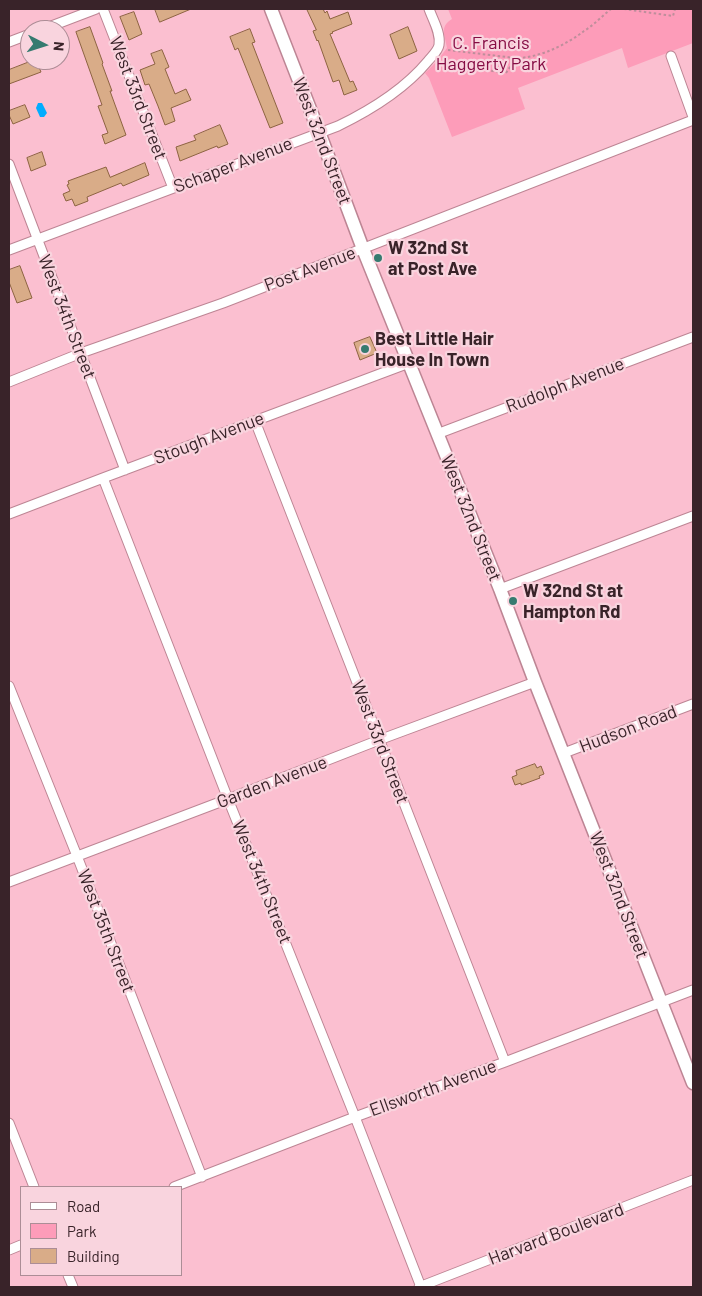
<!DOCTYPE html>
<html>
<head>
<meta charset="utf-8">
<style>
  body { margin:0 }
  #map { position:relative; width:702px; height:1296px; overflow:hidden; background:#fbbfd0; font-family:Barlow,sans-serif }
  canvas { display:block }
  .frame { position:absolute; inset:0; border:10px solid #392329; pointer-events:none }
  .legend { position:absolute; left:20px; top:1186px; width:162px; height:90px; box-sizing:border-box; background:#f9d4de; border:1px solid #ac8d96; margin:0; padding:6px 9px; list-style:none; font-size:15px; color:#392329 }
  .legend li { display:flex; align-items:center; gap:10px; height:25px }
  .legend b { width:25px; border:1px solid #ac8d96 }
  .north { position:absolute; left:20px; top:20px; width:50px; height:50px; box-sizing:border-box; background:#f9d4de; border:1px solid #ac8d96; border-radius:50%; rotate:95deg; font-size:14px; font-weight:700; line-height:20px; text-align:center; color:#392329 }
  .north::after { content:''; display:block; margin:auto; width:18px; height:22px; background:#367b70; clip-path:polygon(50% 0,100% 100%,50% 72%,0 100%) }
</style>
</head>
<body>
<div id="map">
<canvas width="702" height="1296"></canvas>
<div class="frame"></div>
<ul class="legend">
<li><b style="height:6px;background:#fff"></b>Road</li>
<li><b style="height:14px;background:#fd9cb9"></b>Park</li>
<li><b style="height:14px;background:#d9ac88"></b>Building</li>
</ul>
<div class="north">N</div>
</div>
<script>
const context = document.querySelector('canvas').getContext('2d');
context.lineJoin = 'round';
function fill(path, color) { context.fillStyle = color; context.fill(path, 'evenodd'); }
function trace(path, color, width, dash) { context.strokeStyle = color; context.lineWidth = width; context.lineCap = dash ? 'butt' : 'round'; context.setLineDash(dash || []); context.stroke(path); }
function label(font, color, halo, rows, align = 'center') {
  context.font = font + ' Barlow,sans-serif'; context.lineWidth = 4.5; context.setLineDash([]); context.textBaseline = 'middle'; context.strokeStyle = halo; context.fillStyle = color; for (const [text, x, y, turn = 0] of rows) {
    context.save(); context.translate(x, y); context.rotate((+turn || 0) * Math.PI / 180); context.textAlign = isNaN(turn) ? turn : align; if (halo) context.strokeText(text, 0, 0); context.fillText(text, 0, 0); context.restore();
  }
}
fill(new Path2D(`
  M448,9H693V43L628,68L622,48L518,88L525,109L452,137L429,78L425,73L436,62L447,48C445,35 439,27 452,19Z`), '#fd9cb9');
fill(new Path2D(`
  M38,103H42L47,113L44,117H40L36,108Z`), '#01acfe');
const building = new Path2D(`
  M155,9H191L160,22Z
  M307,9H323L325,13L327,11L330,19L348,12L352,24L332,32L333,33L330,34L350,82L353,81L357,90L344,95L339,80L333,82L318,40L317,41L313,31L316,30Z
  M134,12L142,34L129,40L120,17Z
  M90,27L103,63L102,64L112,91H110L126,135L105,144L102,135L108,133L98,106L102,105L76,32Z
  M408,27L417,51L399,59L390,35Z
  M250,29L255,42L252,43L283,123L270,128L238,48L235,50L230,37Z
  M162,50L169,67L165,69L175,94L186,89L191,100L171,108L175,121L165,125L158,106L149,84L145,85L140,70L155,64L151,54Z
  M34,60H36L41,72L9,84V70Z
  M25,105L30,117L13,124L9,115V111Z
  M220,125L228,144L218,148L217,146L180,161L176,147L196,140L194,136Z
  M42,152L46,165L31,171L27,158Z
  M145,163L149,175L123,186L121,183L87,197L88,201L75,206L72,199L66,201L63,194L70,191L67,185L69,184L68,181L106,167L110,177Z
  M20,266L32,298L17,303L9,282V270Z
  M370,337L377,353L360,360L354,343Z
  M535,764L537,768L541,766L544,774L539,776L540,778L521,785V783L515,785L512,777L517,775L516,771Z`);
fill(building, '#d9ac88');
trace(building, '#8c6341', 1);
const street = new Path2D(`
  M103,9L173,188
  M41,30L96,9
  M9,42L30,34
  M671,56L693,117
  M9,164L125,470
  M9,250L338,126C371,110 404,90 428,61C432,56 438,51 439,45C441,33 433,20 429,9
  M9,382L81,353L223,303L693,120
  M255,421L505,1062
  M437,434L693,337
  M103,478L228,799L355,1117L421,1287
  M9,514L103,478L409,363
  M500,589L693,516
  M9,686L77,856L202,1177
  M564,753L693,704
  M9,882L228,799L379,740L535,682
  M9,1123L34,1187
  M174,1187L355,1117L505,1062L693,990
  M9,1250L21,1245
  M68,1275L73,1287
  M419,1287L693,1180`);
const secondary = new Path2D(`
  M271,9L319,132L363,249L500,589L535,682L693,1083`);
trace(street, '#bd8594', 11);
trace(secondary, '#bd8594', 15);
trace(new Path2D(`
  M624,9L673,16L675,9
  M448,50L515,58
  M443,59L459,66L506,73L516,58C539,58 566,45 584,31C594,25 602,16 611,9`), '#be8e9b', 2, [2.5, 2.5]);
trace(street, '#fff', 9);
trace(secondary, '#fff', 12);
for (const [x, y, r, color] of [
  [378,258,5,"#367b70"],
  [365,349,5,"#367b70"],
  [513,601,5,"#367b70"]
]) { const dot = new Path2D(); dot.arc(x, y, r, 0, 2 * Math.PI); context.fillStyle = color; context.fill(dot); trace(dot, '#f9d4de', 2); }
label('18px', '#860c44', '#f9d4de', [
  ["C. Francis",491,43],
  ["Haggerty Park",491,64]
]);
label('18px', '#392329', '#f9d4de', [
  ["West 33rd Street",138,98,69],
  ["West 32nd Street",322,141,69],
  ["Schaper Avenue",233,165,-21],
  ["Post Avenue",310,269,-21],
  ["West 34th Street",67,317,69],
  ["Rudolph Avenue",565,385,-21],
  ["Stough Avenue",209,438,-21],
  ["West 32nd Street",471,518,68],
  ["Hudson Road",628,729,-21],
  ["West 33rd Street",380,742,69],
  ["Garden Avenue",272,782,-21],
  ["West 34th Street",262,882,68],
  ["West 32nd Street",619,895,69],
  ["West 35th Street",106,931,69],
  ["Ellsworth Avenue",433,1088,-20],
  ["Harvard Boulevard",556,1234,-21]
]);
label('bold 18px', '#392329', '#f9d4de', [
  ["W 32nd St",388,248],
  ["at Post Ave",388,269],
  ["Best Little Hair",375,339],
  ["House In Town",375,360],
  ["W 32nd St at",523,591],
  ["Hampton Rd",523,612]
], 'left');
</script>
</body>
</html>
